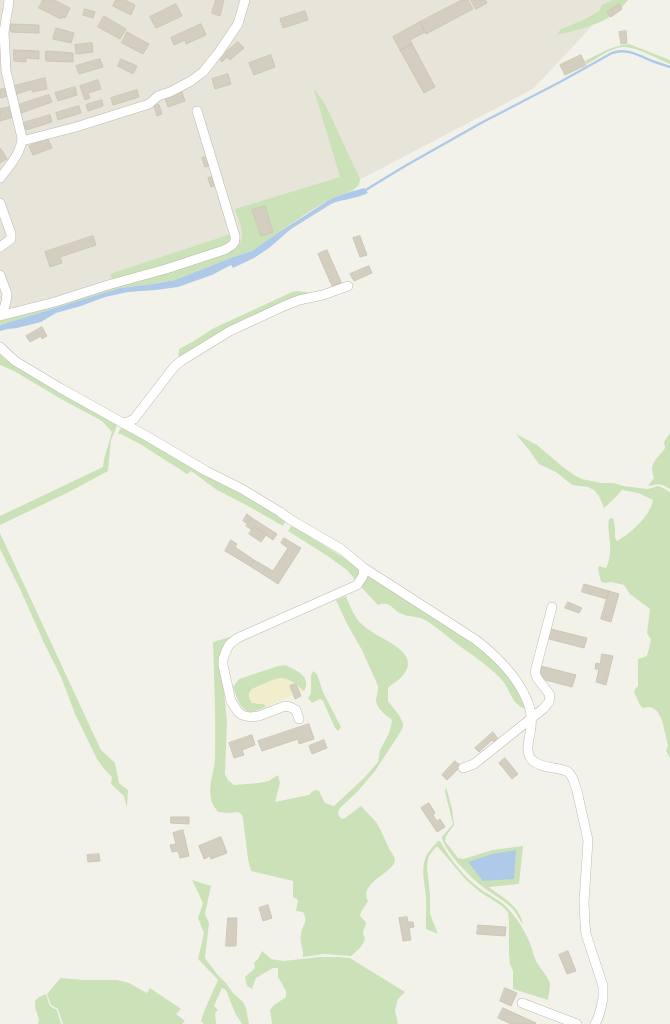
<!DOCTYPE html>
<html>
<head>
<meta charset="utf-8">
<style>
  body { margin:0 }
  canvas { display:block; background:#f3f2ea }
</style>
</head>
<body>
<canvas width="670" height="1024"></canvas>
<script>
const context = document.querySelector('canvas').getContext('2d');
context.lineJoin = 'round';
function fill(path, color) { context.fillStyle = color; context.fill(path, 'evenodd'); }
function trace(path, color, width, dash) { context.strokeStyle = color; context.lineWidth = width; context.lineCap = dash ? 'butt' : 'round'; context.setLineDash(dash || []); context.stroke(path); }
fill(new Path2D(`
  M0,0H629L609,8L533,89L174,277L0,321Z`), '#e7e4d9');
fill(new Path2D(`
  M613,0H628C623,6 617,13 610,17C595,26 573,31 557,35L560,30L585,19L599,11L602,5Z
  M629,44L670,60V64C657,59 638,47 623,47C610,48 598,58 587,64L585,61C601,53 611,46 629,44Z
  M314,90H315L325,104L360,179L359,185L352,191L340,195L329,200L310,211L276,234L252,251L233,257L175,280L153,284L120,288L0,325V318L234,249C249,239 239,223 235,209L340,177Z
  M228,235H232V240L226,247L114,280L112,279L110,274Z
  M330,288L315,296L178,360L179,349L192,342L214,328L292,292L297,291L313,293Z
  M0,354L4,358L18,367L116,423L117,426L111,440L108,471L69,492L0,525V516L103,467L104,459L112,432L102,421L61,399L14,371L0,365Z
  M123,427L243,492L286,521L283,526L248,506L217,490L191,471L187,474L140,444L121,434H118L120,429Z
  M670,433V489C661,483 658,484 648,486L654,478C648,462 658,459 665,448L664,442Z
  M516,434L537,445L563,467L574,475L582,479L601,483H614L623,486L648,489L658,486L663,488L670,492V758L666,751L668,746L662,720L657,711L653,708L649,707L643,708L640,705L634,692L635,689L638,686V659L647,656L651,640L647,633L650,609L630,594L624,585L611,582L605,583L601,582L598,569L599,566L606,568C609,562 611,553 610,545C610,536 607,528 609,519L613,518L615,527V537L617,541C630,534 651,515 653,500L638,493L622,490L616,497L604,508L599,496L594,490L588,487L572,485L556,472L539,464L529,450Z
  M292,525L355,565C361,573 360,575 356,584L353,577L347,570L326,555L288,531Z
  M0,533L101,750L115,763L119,783L128,790L127,808L124,796L111,784L112,777L105,770L97,759L75,714L61,677L45,645L20,589L0,549Z
  M370,576L482,648L511,679L523,700L526,709C510,704 511,689 501,679C487,664 469,653 453,641C444,634 433,624 423,619C416,616 409,617 402,614C392,610 391,600 378,605L361,587L367,577Z
  M346,596C349,603 352,612 357,619C363,627 375,634 384,639C396,646 417,657 404,674C400,680 393,683 388,688V701L399,715L403,723V727L401,731L375,771L358,791L340,808L338,812L339,816L342,819L345,818L361,806C366,811 371,817 376,822C382,831 385,841 390,850C392,853 395,857 395,861C393,873 358,883 368,901L361,912L360,916L366,922V924L363,932C363,934 364,936 365,938C365,944 355,953 351,956L324,954L303,957C304,949 299,942 301,934C302,925 309,922 303,912L296,911L298,900L293,897V881L251,871L248,859L243,818L241,814L238,812L229,813L218,812C215,808 212,804 211,799C208,786 214,772 215,759C216,720 214,681 213,642L240,634L235,636L222,670L227,721L225,774L228,780L234,785L259,783L269,781L278,775L280,783L275,802L309,795C313,791 314,789 319,791L325,803L334,806L364,778L378,762L380,750L389,733L391,726L392,720C386,715 375,708 376,699C377,695 378,691 378,686L362,650L346,622L336,600Z
  M285,665C293,669 308,674 306,685C306,687 305,689 304,691C300,688 297,685 294,683C280,674 265,684 252,689L257,704H264L266,707L253,712H249C238,707 237,697 233,687L239,679L278,666Z
  M313,671L317,674L323,692L341,727L338,731L335,728L323,701L320,699L312,703L308,698L311,694V676Z
  M446,787L452,808L454,825L446,836L445,841L458,858L463,859L493,850L523,846L519,884L489,887C502,897 521,907 523,925C519,919 516,912 511,907C502,899 492,894 483,887C472,879 443,850 442,837L453,824L445,792Z
  M438,841H440C450,859 463,876 479,888C490,896 503,901 511,912C518,920 525,931 529,941C532,947 533,955 536,961C540,969 549,976 550,985C550,990 548,996 548,1000L513,989V971L510,964L509,955V922L508,912L502,906L480,892L466,880L438,847H436L431,853L428,858L427,867L430,895V913L432,919L438,934L426,929C425,918 427,908 426,897C425,885 421,872 425,859C427,852 433,847 438,841Z
  M192,880L211,886L205,914L209,923L205,958L217,974L226,983L233,993L243,1002L246,1008L249,1024H242L235,1013L226,990L222,988L214,1006L218,1010L215,1013L216,1024H204L201,1021L205,1009L218,980L198,959L204,933L198,918L203,903Z
  M262,951L271,959L283,961L320,957H338L350,958L358,963L405,992L398,999L395,1010L398,1024H272L270,1010L274,1005L286,997V991L278,977V968H273L256,978L252,989L247,986L245,977L253,970L255,968L254,963L258,959Z
  M61,978L84,980H117L129,983L147,993L150,988L181,1009L176,1014L185,1021L182,1024H63L58,1009L51,1005L47,994L58,981Z
  M46,994L50,1006L57,1010L61,1024H38L39,1020L35,1007V1001L39,997Z`), '#cbe2b8');
fill(new Path2D(`
  M280,678C290,678 297,685 304,691L266,707L264,704L252,703C249,698 247,694 252,689L275,679Z`), '#f2eecb');
fill(new Path2D(`
  M364,188L368,193C356,199 342,199 331,204L291,229L269,248L254,258L233,268L231,265L212,275L178,287L156,290L128,292L105,297L81,306L56,313L41,322L17,328L8,329L0,331V325L120,288L153,284L175,280L233,257L252,251L276,234L329,200L340,195Z
  M516,850L514,879L483,881L468,862L492,854Z`), '#afcae8');
trace(new Path2D(`
  M364,191L405,166L481,123L560,82L612,53C627,48 638,55 652,61C658,63 664,65 670,67`), '#afcae8', 2.5);
const building = new Path2D(`
  M43,0H54L70,8L65,18L63,17L61,19L39,8Z
  M116,0H125L135,5L131,15L113,6Z
  M216,0H224L220,16L212,13Z
  M462,0H468L473,9L426,34L420,22Z
  M471,0H485L487,3L476,9Z
  M176,4L182,16L156,28L150,17Z
  M619,4L622,9L611,17L607,12Z
  M85,9L95,12L93,18L83,15Z
  M305,11L308,20L283,28L280,19Z
  M104,16L126,29L120,39L98,27Z
  M420,22L425,32L410,40L412,44L400,50L393,37Z
  M11,24L39,25V33L11,32Z
  M201,24L206,35L186,44L185,40L174,45L171,38Z
  M56,28L74,33L71,43L53,39Z
  M626,31L627,43L621,44L619,32Z
  M127,32L149,44L143,54L122,43Z
  M238,42L244,48L230,60L227,57L222,62L219,58Z
  M92,43L93,52L76,54L75,45Z
  M412,44L435,87L424,93L400,50Z
  M14,50L39,51V59L26,58V62L14,61Z
  M46,51L73,53V62L46,61Z
  M271,55L275,67L254,75L249,63Z
  M581,55L586,65L565,75L560,65Z
  M100,59L103,67L79,74L76,66Z
  M121,59L137,66L133,74L118,66Z
  M228,74L231,84L215,89L212,79Z
  M45,78L47,89L32,92V89L16,94L14,86Z
  M98,80L101,89L88,93L90,98L85,100L80,86Z
  M75,87L77,95L58,101L55,93Z
  M6,88L8,96L0,98V90Z
  M137,90L139,97L113,105L111,98Z
  M182,92L185,101L168,107L165,98Z
  M49,95L52,102L21,113L18,105Z
  M102,100L103,106L88,111L86,105Z
  M159,105L162,114L157,116L154,106Z
  M79,106L81,113L58,120L56,113Z
  M10,107L13,117L0,121V109Z
  M50,115L52,122L26,130L23,123Z
  M48,139L52,148L33,155L29,146Z
  M0,149H1L7,159L0,163Z
  M206,157L209,166L205,167L202,158Z
  M212,177L215,186L211,187L208,178Z
  M265,206L273,232L261,236L252,210Z
  M93,236L96,245L60,257L62,263L50,267L45,252Z
  M360,236L367,255L360,257L353,238Z
  M327,250L342,284L333,288L318,254Z
  M369,266L372,273L354,281L350,274Z
  M42,327L47,336L42,339L41,336L30,342L26,336Z
  M247,514L252,518L248,524L243,521Z
  M252,518L277,534L273,540L254,527L252,530L246,526Z
  M254,527L266,535L261,542L249,534Z
  M284,538L301,548L278,584L250,566L254,560L273,571L288,548L281,543Z
  M231,540L237,544L235,547L254,560L250,566L225,551Z
  M584,584L609,591L607,599L582,592Z
  M609,591L619,594L611,622L601,619Z
  M568,602L582,608L579,613L565,608Z
  M551,629L587,638L584,648L549,639Z
  M602,654L613,656L606,685L596,682L599,669H595L596,663L600,664Z
  M541,666L576,675L572,687L538,678Z
  M296,684L301,696L295,699L290,686Z
  M309,724L314,739L299,744L298,739L262,751L258,741Z
  M493,732L498,739L495,743L492,740L479,752L475,748Z
  M252,735L255,745L242,750L244,755L234,758L229,743Z
  M324,740L327,748L312,754L309,746Z
  M505,758L518,774L512,779L499,763Z
  M455,761L461,766L447,780L442,775Z
  M429,803L435,813L433,815L437,821L440,819L445,827L437,832L421,808Z
  M171,817H189V824L171,823Z
  M183,830L189,856L180,858L178,851L172,852L170,845L176,844L173,833Z
  M221,837L227,853L211,859L210,856L204,859L199,846Z
  M99,854L100,861L88,862L87,855Z
  M268,905L272,918L263,921L259,908Z
  M407,917L408,922H413L414,927L409,928L411,940L403,941L399,918Z
  M228,918H237L236,946H226Z
  M478,925L506,927L505,936L477,934Z
  M568,951L576,971L567,974L559,955Z
  M505,988L517,993L511,1006L500,1001Z
  M503,1008L536,1023L535,1024H511L498,1018Z`);
fill(building, '#d4cec1');
trace(building, '#cec7b5', 1);
const minor = new Path2D(`
  M22,141L76,127L149,104L158,96L170,92L191,81L203,72L219,52L238,24L245,0
  M0,178C9,166 21,154 22,138L6,71L4,32L6,19L8,8L9,0
  M0,203L11,234V239L0,247
  M0,275L7,294L6,302L2,315
  M0,316L55,302L108,285L166,269L224,250C231,246 236,245 235,236L197,111
  M0,347L15,361L60,388L150,438L206,471L242,489L280,512L291,520L341,549L364,568L476,640C498,657 522,681 530,709C531,715 532,721 531,727C530,738 524,751 532,760C540,768 556,767 567,771L570,774L573,779L577,791L588,840L584,902L585,924L586,934L603,986V998L601,1008L598,1018L595,1024
  M122,423L128,422L134,419L174,367L181,361L230,331L284,306L299,300L323,295L348,286
  M299,719L296,710L290,707L285,706L259,716L250,717L242,715L238,712L231,701L223,665V659L227,649L229,645L236,639L242,636L357,585L363,576L364,568
  M463,768L474,764L543,709L549,702L550,695L537,678L535,672L552,607
  M522,1003L577,1024`);
trace(minor, '#bebaae', 10);
trace(minor, '#fff', 9);
</script>
</body>
</html>
